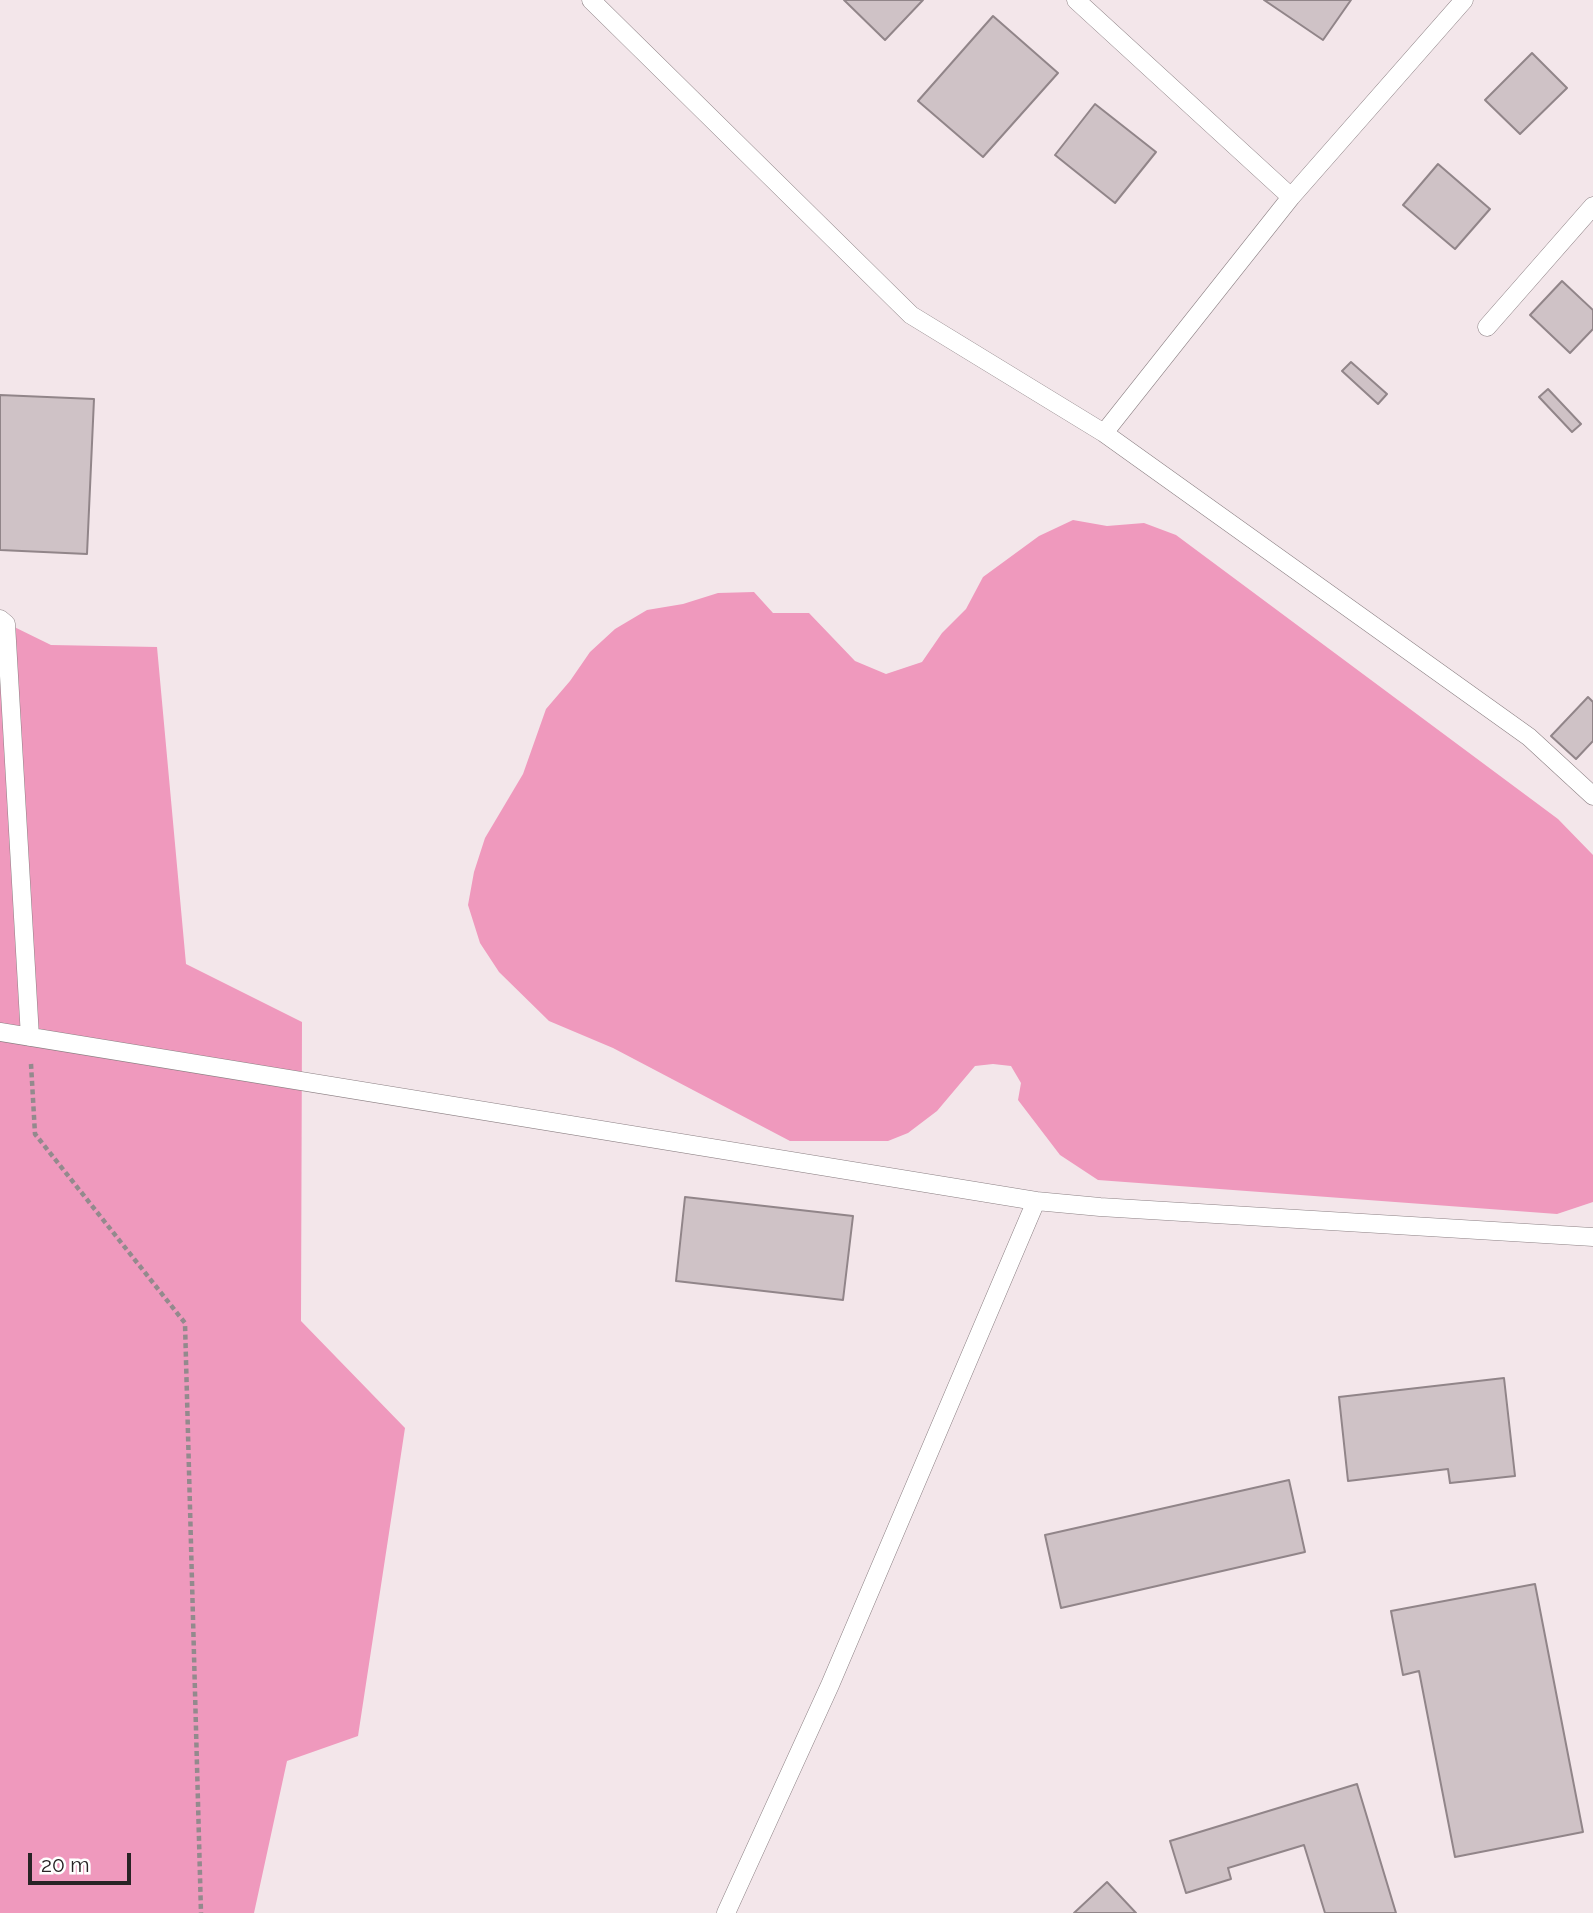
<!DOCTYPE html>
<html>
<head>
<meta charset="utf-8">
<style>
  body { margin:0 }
  #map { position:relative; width:1593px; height:1913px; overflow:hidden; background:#f3e6ea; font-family:Raleway,sans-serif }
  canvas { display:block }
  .scale { position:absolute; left:28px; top:1853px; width:103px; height:32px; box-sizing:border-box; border:4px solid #282325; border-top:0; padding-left:9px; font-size:21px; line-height:24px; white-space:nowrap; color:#282325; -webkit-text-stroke:5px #fff; paint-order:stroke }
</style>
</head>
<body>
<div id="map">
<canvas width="1593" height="1913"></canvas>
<div class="scale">20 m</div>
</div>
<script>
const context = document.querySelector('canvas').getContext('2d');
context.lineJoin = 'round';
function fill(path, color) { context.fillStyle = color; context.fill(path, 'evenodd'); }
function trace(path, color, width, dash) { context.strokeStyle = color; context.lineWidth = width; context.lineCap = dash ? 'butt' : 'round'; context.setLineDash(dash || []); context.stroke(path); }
fill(new Path2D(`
  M1073,520L1107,526L1144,523L1176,535L1558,819L1593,855V1202L1557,1214L1098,1180L1060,1155L1018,1100L1021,1083L1011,1066L993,1064L975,1066L937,1111L908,1133L888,1141H790L613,1048L549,1021L499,972L480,943L468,905L474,872L485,838L523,774L546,709L570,681L590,652L615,629L647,610L683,604L718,593L754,592L773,613H809L855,661L886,674L922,662L942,633L966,609L983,577L1039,536Z
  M0,620L51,645L157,647L186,964L302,1022L301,1321L405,1428L358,1736L287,1761L254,1913H0Z`), '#ef99bd');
const building = new Path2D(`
  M844,0H923L885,40Z
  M1264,0H1351L1323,40Z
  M993,16L1058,73L983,157L918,101Z
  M1532,53L1567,88L1520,134L1485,100Z
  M1095,104L1156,152L1115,203L1055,155Z
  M1438,164L1490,209L1455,249L1403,205Z
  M1562,281L1593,310V329L1570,353L1530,315Z
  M1351,362L1387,394L1378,404L1342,371Z
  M1548,389L1581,424L1572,432L1539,397Z
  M0,395L94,399L87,554L0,550Z
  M1588,697L1593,702V741L1576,759L1551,736Z
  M685,1197L853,1216L843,1300L676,1281Z
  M1504,1378L1515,1476L1450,1483L1448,1469L1348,1481L1339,1397Z
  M1289,1480L1305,1552L1061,1608L1045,1535Z
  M1535,1584L1583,1832L1455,1857L1419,1671L1403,1675L1391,1611Z
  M1357,1784L1396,1913H1325L1304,1845L1228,1868L1231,1879L1186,1893L1170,1841Z
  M1107,1882L1136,1913H1074Z`);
fill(building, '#cfc2c6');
trace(building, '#918589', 2);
const service = new Path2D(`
  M591,0L911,315L1104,433L1529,737L1593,796
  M1076,0L1291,197
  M1487,327L1593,206
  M1104,433L1291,197L1464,0
  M0,619L6,624L30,1037
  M0,1032L1036,1201
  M726,1913L830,1685L1036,1201L1100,1207L1593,1237`);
trace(service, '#8c8084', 19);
trace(new Path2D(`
  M31,1064L35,1134L185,1323L201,1913`), '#938a8d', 4.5, [5, 3.5]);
trace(service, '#fff', 18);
</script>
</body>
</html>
